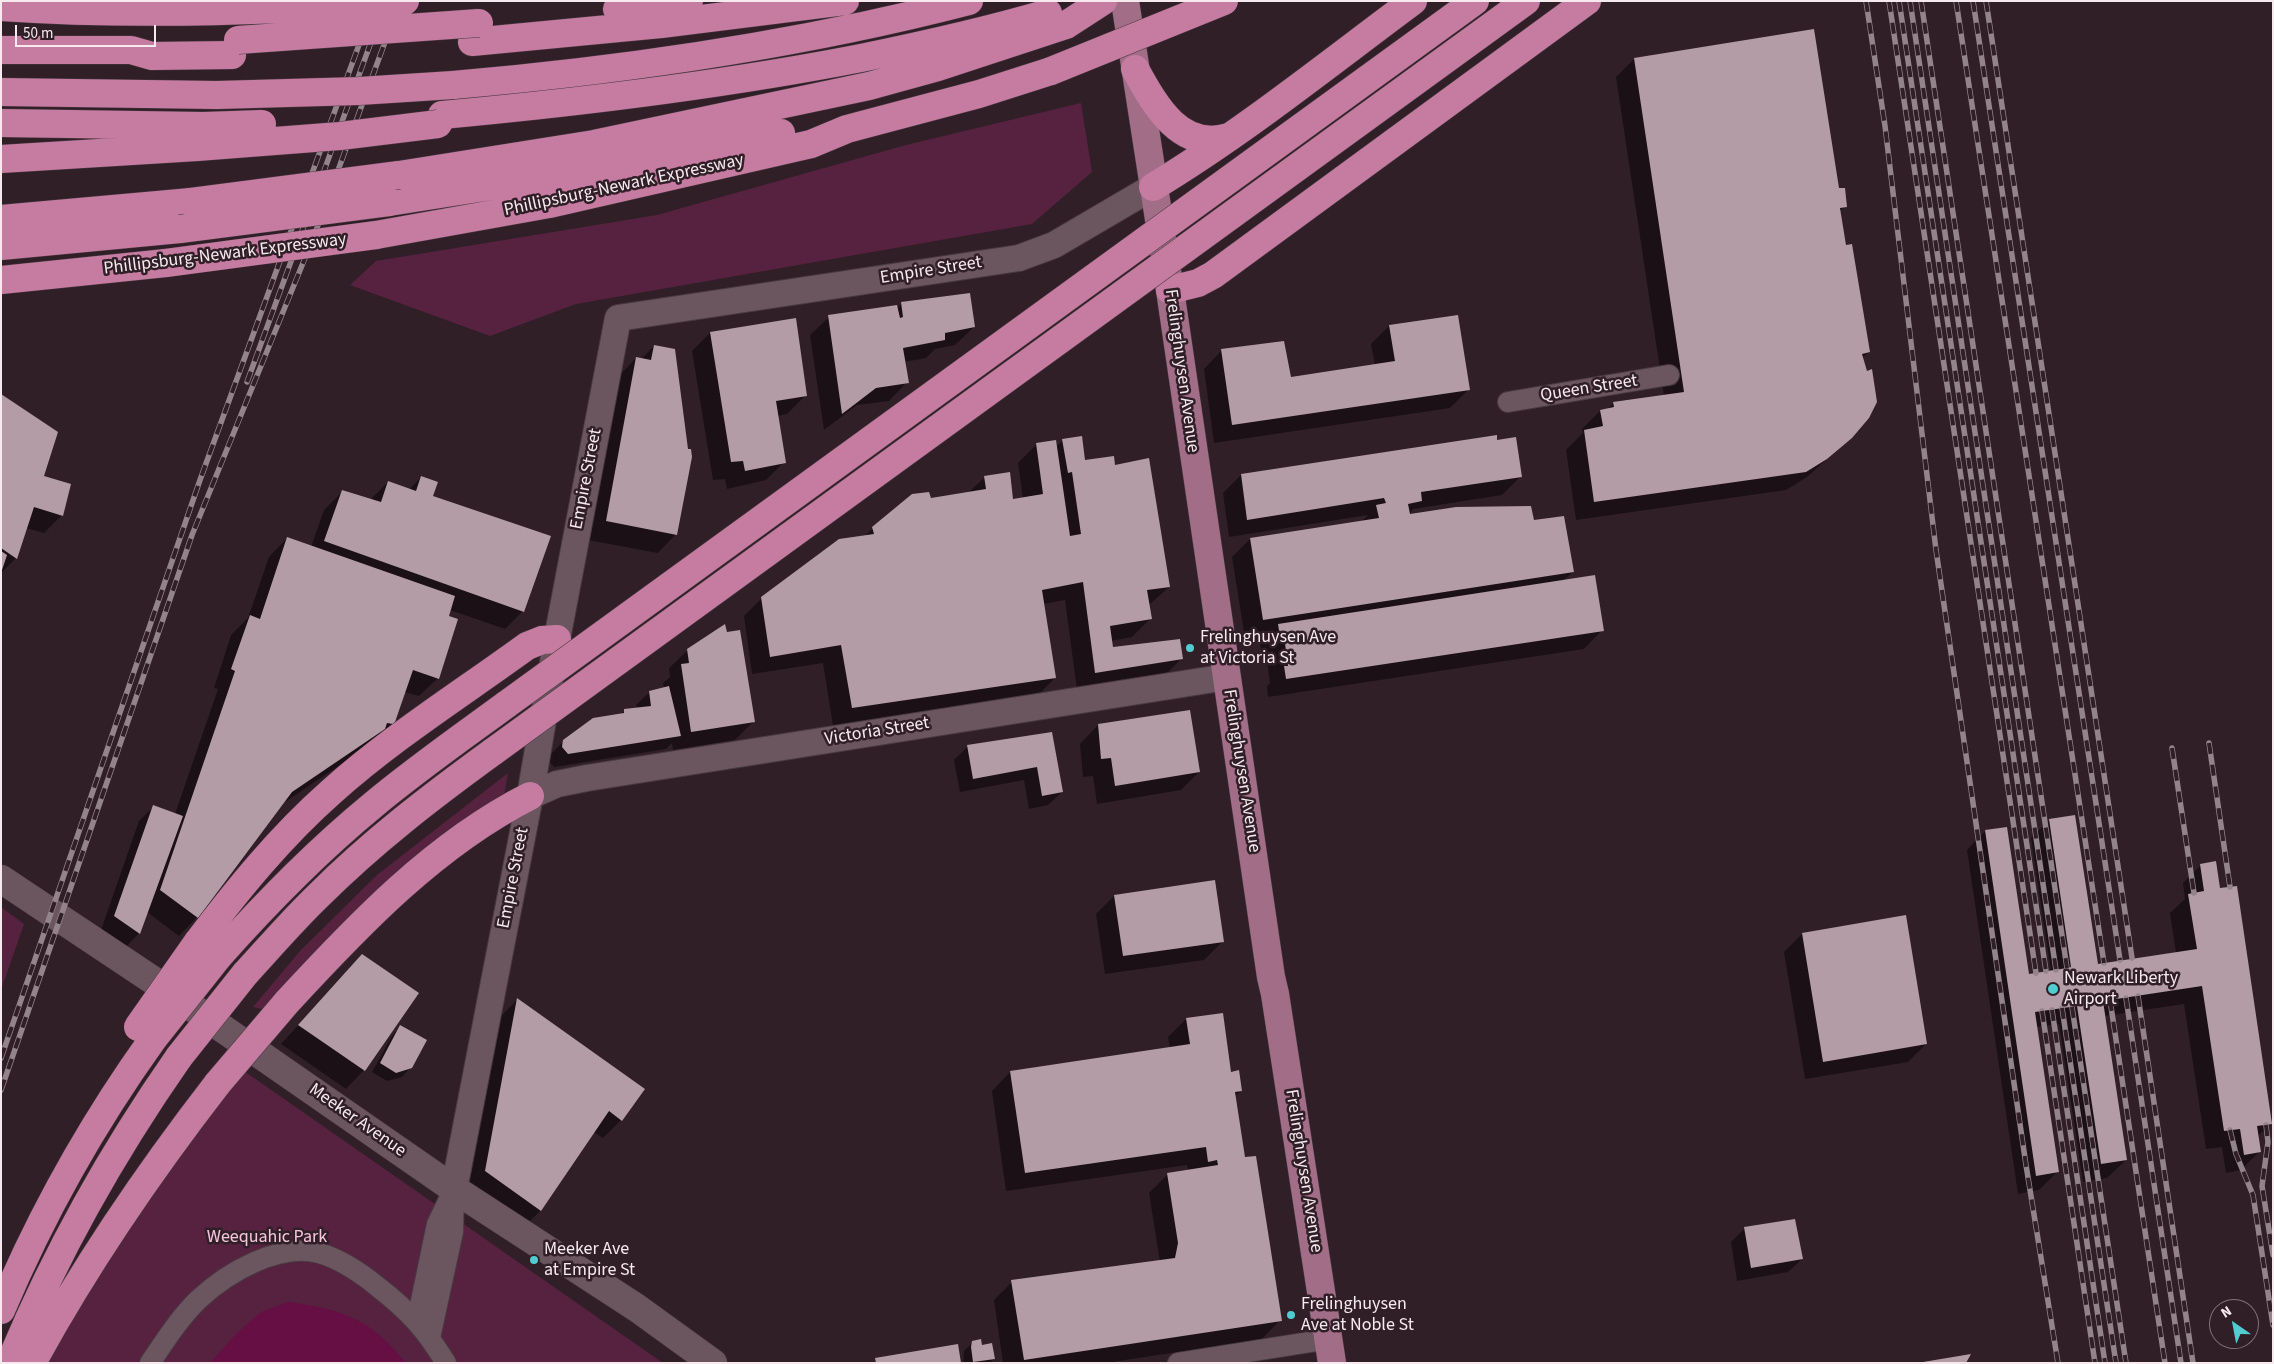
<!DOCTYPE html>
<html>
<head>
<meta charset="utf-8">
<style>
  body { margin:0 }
  #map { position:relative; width:2274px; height:1364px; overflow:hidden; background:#311f28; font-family:"Source Sans 3",sans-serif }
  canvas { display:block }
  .frame { position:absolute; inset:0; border:2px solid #f6eaef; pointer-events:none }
  .north { position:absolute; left:2209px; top:1299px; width:50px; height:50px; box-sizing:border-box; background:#311f28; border:1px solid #807078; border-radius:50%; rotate:327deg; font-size:14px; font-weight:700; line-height:20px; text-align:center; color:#f6eaef }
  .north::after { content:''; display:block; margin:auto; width:18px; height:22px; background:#51ccd1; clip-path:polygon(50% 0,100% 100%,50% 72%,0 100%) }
  .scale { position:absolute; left:15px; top:25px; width:141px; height:22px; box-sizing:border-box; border:2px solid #f6eaef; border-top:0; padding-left:6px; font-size:15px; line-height:18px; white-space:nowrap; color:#f6eaef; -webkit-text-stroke:4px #311f28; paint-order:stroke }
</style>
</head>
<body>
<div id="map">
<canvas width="2274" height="1364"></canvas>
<div class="frame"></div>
<div class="north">N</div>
<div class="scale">50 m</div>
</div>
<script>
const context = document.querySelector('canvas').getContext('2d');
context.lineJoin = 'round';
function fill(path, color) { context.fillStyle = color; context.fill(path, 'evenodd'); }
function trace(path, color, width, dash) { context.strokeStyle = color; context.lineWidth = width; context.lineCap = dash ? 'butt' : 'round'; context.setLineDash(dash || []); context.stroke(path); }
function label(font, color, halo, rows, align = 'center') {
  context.font = font + ' "Source Sans 3",sans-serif'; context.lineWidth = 5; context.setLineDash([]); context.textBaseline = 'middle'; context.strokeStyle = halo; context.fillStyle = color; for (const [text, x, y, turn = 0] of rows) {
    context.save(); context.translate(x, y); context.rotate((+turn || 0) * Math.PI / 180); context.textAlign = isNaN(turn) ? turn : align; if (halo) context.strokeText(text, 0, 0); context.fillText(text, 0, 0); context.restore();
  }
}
fill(new Path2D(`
  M1081,103L1092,172L1032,224L576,304L490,336L350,285L376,261L657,215L906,145Z
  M508,773L504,796L266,1010L253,1007L300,951L377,875Z
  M1,907L24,924L1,990Z
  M244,1071L663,1363H46L109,1250Z`), '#56223f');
fill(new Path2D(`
  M288,1302C344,1310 369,1318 406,1363H210L237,1333L261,1312Z`), '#650f44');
fill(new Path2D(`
  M1634,59L1838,190L1845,206L1839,212L1869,352L1862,358L1852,437L1807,477L1786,490L1576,520L1566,450L1583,433L1582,429L1600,411L1607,410L1613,403L1664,396L1616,77Z
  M902,303L974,327L955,345L935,349L926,358L904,362L907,382L889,401L857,405L824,430L810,335L829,317L897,309Z
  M1389,326L1469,389L1450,408L1214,443L1204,369L1222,350L1290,378L1375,365L1371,344Z
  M710,333L806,395L787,414L777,416L784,462L766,480L727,489L725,479L713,480L692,351Z
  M654,346L676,534L658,553L588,540L618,377L636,358L641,359Z
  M1,396L62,515L44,533L26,528L16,558L1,573Z
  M1063,440L1084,461L1114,466L1169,587L1148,606L1150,619L1132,637L1111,641L1112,648L1182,658L1163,677L1077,690L1065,600L1043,604L1055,678L1037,696L833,726L823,663L752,674L744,616L762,598L865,536L873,528L930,499L968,493L985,477L1012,500L1023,499L1018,463L1037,444L1056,447Z
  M1496,441L1521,476L1502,495L1413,509L1409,515L1533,521L1573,572L1563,581L1602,630L1584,649L1268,697L1267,686L1270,683L1266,654H1262L1260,643L1269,634L1245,638L1232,557L1250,539L1361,522L1368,515L1229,537L1223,493L1241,475Z
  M421,477L431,497L523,611L505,629L450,610L438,678L419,696L404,692L394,722L374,742L282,804L197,917L179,936L147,912L139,933L126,947L101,930L139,821L153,807L175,814L218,689L214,688L231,635L248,618L269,557L287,538L311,547L324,510L342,492L370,500L388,482L409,490Z
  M688,650L753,722L735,740L673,750L672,743L666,749L554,767L549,761L550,755L564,741L620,715L625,710L637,709L636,705L650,692L664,688L663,683L670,677L669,668Z
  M1098,725L1199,772L1181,790L1097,804L1093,776L1083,777L1080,744Z
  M1051,733L1062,792L1048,805L1029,809L1024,780L960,792L954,760L968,746Z
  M2050,820L2096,965L2176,953L2170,913L2185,899L2183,883L2201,865L2219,890L2271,1123L2257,1137L2259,1152L2241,1170L2226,1173L2222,1147L2206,1149L2184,1004L2104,1016L2126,1160L2107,1178L2083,1182L2059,1024L2036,1027L2057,1172L2039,1190L2018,1194L1967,850L1985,831L2006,828L2028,975L2051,972L2031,838Z
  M1114,896L1223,941L1204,960L1105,974L1096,914Z
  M1802,934L1926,1044L1908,1062L1805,1079L1784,952Z
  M363,955L417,994L364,1070L346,1089L281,1044Z
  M517,1000L621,1120L603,1138L594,1132L540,1211L522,1229L468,1190L499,1018Z
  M1186,1019L1230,1073L1241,1091L1234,1097L1244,1159L1280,1320L1262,1339L1106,1363H1003L994,1300L1012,1282L1160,1262L1149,1193L1168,1174L1188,1171L1187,1165L1006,1191L992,1091L1010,1072L1170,1048L1168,1037Z
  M400,1027L411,1067L402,1077L387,1081L372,1072L392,1036Z
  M1745,1228L1802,1259L1788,1272L1737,1281L1731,1242Z
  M973,1342L981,1346L994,1359L990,1363H963L964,1351Z`), '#0007');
fill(new Path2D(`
  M1814,29L1839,188H1845L1847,207L1840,208L1846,245L1852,244L1870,352L1862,354L1867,371L1872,369L1877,402L1869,418L1852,438L1827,459L1806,472L1594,502L1584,430L1603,426L1600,410L1614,407L1613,402L1684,392L1634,58Z
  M970,293L975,327L945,333V340L903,348L909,383L876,388L842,414L828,315L897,305L900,318L903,317L901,302Z
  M1458,315L1470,390L1232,425L1221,349L1284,341L1291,377L1395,361L1389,325Z
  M796,318L807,396L776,401L786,463L745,471L743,461L731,462L710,332Z
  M654,345L675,349L688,449H691L692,457L677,535L606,521L636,357L651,360Z
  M1,394L58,432L44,476L71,484L63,516L34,507L17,559L1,548Z
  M1497,435V440L1516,437L1522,477L1421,492L1422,501L1408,504L1410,514L1456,507L1531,506L1534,520L1564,516L1574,572L1263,620L1250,538L1379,518L1376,505L1386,503L1384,498L1247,520L1241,474Z
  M1082,436L1085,460L1114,456L1115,465L1149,458L1170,587L1147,590L1152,619L1110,626L1113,647L1180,639L1183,659L1095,673L1083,582L1042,590L1056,678L852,708L841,645L770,657L761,597L839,539L874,534L872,527L912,494L929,492L931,498L986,489L984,476L1010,472L1013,499L1043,494L1036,443L1056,440L1070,536L1081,534L1072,472L1068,473L1062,439Z
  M421,476L438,482L433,496L551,536L524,612L324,541L342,490L381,502L388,481L416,491Z
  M287,537L455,596L449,616L458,619L439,679L413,670L395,722L393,724L387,723L385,729L292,792L198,918L160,890L235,671L231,669L250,615L260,619Z
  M1,551L7,555L2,570H1Z
  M1595,575L1604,631L1286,679L1284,666H1288L1284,636L1280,637L1278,624Z
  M725,624L727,632L740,630L755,722L691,732L681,664L689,663L687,649Z
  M669,686L681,736L568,754L562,747L563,740L593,718L624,713V709L651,706L649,691Z
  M1190,710L1200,772L1115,786L1111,758L1101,759L1098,724Z
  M1052,732L1063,792L1042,796L1037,767L973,779L967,745Z
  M153,805L183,816L140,934L114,916Z
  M2075,815L2098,964L2197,949L2188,894L2204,891L2200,864L2216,861L2220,888L2237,886L2272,1124L2257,1126L2261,1152L2244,1155L2240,1129L2224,1131L2202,986L2103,1001L2127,1160L2101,1164L2077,1006L2035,1012L2059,1172L2036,1176L1985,830L2007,827L2029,974L2067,968L2071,967L2049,819Z
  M1215,880L1224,942L1123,956L1114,895Z
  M1906,915L1927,1044L1823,1062L1802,933Z
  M362,954L419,993L365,1071L298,1025Z
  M517,998L645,1089L622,1121L609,1111L541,1211L485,1171Z
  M1223,1013L1231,1072L1239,1070L1242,1091L1235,1092L1245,1157L1256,1156L1282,1321L1024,1360L1011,1280L1175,1258L1178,1243L1167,1173L1218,1165L1217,1160L1208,1162L1206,1147L1025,1173L1010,1071L1190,1044L1186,1018Z
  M400,1025L427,1040L412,1068L396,1073L380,1063Z
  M1795,1219L1803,1259L1751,1268L1744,1227Z
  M981,1339L982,1345L992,1343L995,1359L973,1362L971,1347L972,1341Z
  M958,1344L961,1363H876L875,1358Z
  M1971,1354L1966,1363H1923V1362Z`), '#b39ca6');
const minor = new Path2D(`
  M1508,402L1669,375
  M417,1320L437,1224L451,1195
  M430,1338L453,1232L454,1189
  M150,1363C165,1341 180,1317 199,1299C227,1273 279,1242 319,1253C340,1259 361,1273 378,1287C410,1312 425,1329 446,1363
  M1178,1363L1329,1339`);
const tertiary = new Path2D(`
  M530,796L557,784L587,778L1227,677
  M454,1189L530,796L557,639L618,318L1019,258L1054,245L1153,187`);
const secondary = new Path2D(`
  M1,879L157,983L454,1189L637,1308L713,1363`);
const primary = new Path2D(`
  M1125,1L1170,290L1271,977L1275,994L1332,1363`);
const motorway = new Path2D(`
  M617,9L689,1
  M472,42L661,24L845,1
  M1,50H131L152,56L232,55
  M1135,69C1155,105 1180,152 1229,137
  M453,85C627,70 799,45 969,1
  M1,92L217,95
  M442,115C583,102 722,85 861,58C924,45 987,31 1048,13
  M1,123L204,126
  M1,159L197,147
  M399,175L594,144L869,86L938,67L1066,25L1103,1
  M1153,187C1244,132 1328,64 1413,1
  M389,202L568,174L781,133
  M1,219L191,202
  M376,235L549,204L811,144L847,129L979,94L1051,71
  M1,246L180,229
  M1,280L166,263
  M1170,290L1198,283L1213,275L1587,1
  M197,943C238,889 280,837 331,792C391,738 461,694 527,646L542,640L557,639
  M218,957C266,903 317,851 373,805C416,769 462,737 507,704
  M245,974C269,948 292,921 318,896C372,842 432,796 494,751
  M287,1002C358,925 435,844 530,796
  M1,1310C42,1213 92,1124 153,1039
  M10,1363C55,1254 112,1153 179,1057
  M32,1363C86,1264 149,1172 218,1083`);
trace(minor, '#493a42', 22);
trace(tertiary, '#493a42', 28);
trace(secondary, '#493a42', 29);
trace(primary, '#493a42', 29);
trace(motorway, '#493a42', 29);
trace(minor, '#6b5660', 20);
trace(tertiary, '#6b5660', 26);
trace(secondary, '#6b5660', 28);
trace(primary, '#a26d87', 28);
trace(motorway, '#c67ca1', 28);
const rail = new Path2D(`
  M1866,1L1885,126L1936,550L2026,1165L2058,1363
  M1889,1L2036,973
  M1899,1L2046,971
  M1910,1L2056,970
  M1921,1L2067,968
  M1956,1L2104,963
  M1973,1L2120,960
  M1986,1L2132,958
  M247,382L386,1
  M2209,743L2230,887
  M2172,748L2194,893
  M2138,996L2193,1363
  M2126,998L2181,1363
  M2110,1000L2165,1363
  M2072,1007L2126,1363
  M2062,1008L2116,1363
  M2052,1010L2105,1363
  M2042,1011L2095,1363
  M1,1058L200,480L375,1
  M1,1090L192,535L314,236L400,1
  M2266,1125L2268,1142L2262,1186L2273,1255
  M2230,1130L2236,1154L2253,1195L2273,1325`);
trace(rail, '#93848b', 5.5);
trace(rail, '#311f28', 4, [11]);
const motorwayBridge = new Path2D(`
  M1,7C136,16 270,12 405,1
  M238,40L479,23
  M1051,71L1224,1
  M217,95L359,91L453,85
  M204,126L262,124
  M197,147L340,136L438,124
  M191,202L399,175
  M180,229L389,202
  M166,263L376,235
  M507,704L1475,1
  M494,751L1526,1
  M138,1027L197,943
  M153,1039L218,957
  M179,1057L245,974
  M218,1083L287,1002`);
trace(motorwayBridge, '#493a42', 29, []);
trace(motorwayBridge, '#c67ca1', 28);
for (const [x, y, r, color] of [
  [1190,648,5,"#51ccd1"],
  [2053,989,6,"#51ccd1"],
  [534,1260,5,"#51ccd1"],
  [1291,1315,5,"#51ccd1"]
]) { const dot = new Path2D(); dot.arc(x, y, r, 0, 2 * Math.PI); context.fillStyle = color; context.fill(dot); trace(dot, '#311f28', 2); }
label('18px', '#f6eaef', '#311f28', [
  ["Phillipsburg-Newark Expressway",624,186,-12],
  ["Phillipsburg-Newark Expressway",225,255,-7],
  ["Empire Street",931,271,-9],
  ["Frelinghuysen Avenue",1181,371,82],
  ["Queen Street",1589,389,-9],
  ["Empire Street",587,479,-79],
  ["Victoria Street",877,732,-9],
  ["Frelinghuysen Avenue",1241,771,81],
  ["Empire Street",514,878,-79],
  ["Meeker Avenue",357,1121,35],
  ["Frelinghuysen Avenue",1303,1171,81]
]);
label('18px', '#f6eaef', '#311f28', [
  ["Frelinghuysen Ave",1200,638],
  ["at Victoria St",1200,659],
  ["Newark Liberty",2064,979],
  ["Airport",2064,1000],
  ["Meeker Ave",544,1250],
  ["at Empire St",544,1271],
  ["Frelinghuysen",1301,1305],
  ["Ave at Noble St",1301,1326]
], 'left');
label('18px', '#f6c5dc', '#311f28', [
  ["Weequahic Park",267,1238]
]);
</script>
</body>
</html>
